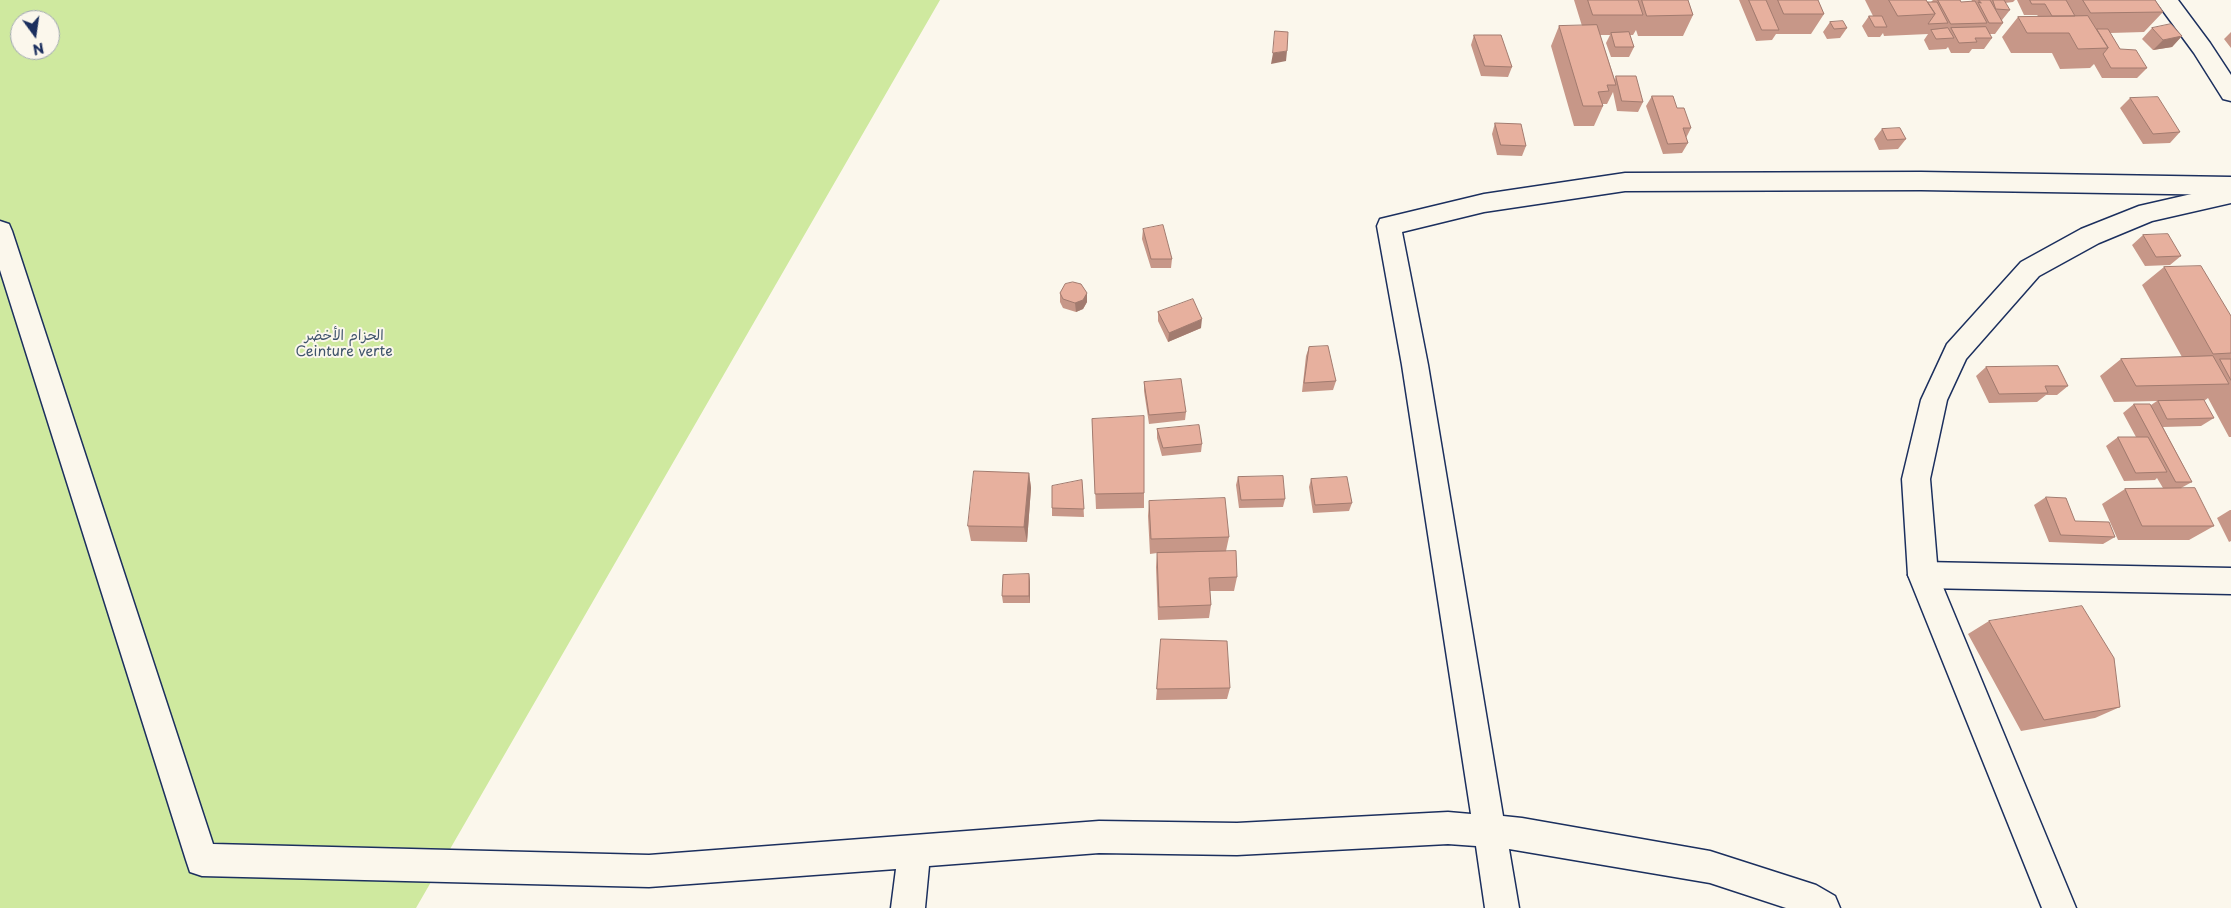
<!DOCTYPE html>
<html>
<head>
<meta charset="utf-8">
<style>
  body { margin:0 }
  #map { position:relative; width:2231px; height:908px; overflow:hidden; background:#fbf7ec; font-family:"Playpen Sans",sans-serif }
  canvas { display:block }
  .north { position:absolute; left:10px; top:10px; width:50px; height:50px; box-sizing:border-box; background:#fbf7ec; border:1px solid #a1a7b3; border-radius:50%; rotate:166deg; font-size:14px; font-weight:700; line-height:20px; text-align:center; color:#1b2f5e }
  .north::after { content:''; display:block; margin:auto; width:18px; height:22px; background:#1b2f5e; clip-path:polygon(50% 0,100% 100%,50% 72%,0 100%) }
</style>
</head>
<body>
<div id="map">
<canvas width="2231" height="908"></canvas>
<div class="north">N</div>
</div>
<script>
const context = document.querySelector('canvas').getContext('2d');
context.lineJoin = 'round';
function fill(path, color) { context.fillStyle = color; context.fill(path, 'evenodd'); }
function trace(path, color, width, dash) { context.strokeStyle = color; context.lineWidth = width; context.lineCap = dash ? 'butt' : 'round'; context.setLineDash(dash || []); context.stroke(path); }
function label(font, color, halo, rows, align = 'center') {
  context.font = font + ' "Playpen Sans","Playpen Sans Arabic",sans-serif'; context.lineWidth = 4; context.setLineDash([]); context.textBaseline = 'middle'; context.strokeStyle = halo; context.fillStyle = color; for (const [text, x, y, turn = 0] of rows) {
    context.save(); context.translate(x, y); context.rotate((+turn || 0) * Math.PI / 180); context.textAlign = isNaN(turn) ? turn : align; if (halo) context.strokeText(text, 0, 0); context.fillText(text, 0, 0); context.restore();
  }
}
fill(new Path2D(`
  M0,0H940L416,908H0ZM20,20H50V50H20Z`), '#cfe99f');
const minor = new Path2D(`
  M1921,172L2231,177V195L1921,190L1625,191L1484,212L1402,232L1428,365L1503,816L1522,818L1710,851L1816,885L1835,896L1840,908H1786L1710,883L1509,849L1519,908H1485L1476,846L1448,844L1237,855L1099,853L929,866L925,908H891L896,869L649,887L202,876L190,872L186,860L0,270V221L9,224L12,231L213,844L649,855L1099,821L1237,823L1448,812L1471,814L1402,365L1377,226L1380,219L1484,194L1625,173Z
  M1923,562L2231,568V594L1923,588L1913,584L1908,575L1913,566Z`);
const tertiary = new Path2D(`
  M2155,0H2178L2210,43L2231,75V101L2223,99L2194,53Z
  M2231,185V203L2152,221L2099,243L2039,276L1966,359L1947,400L1930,479L1938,575L2076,908H2042L1908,575L1902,479L1921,400L1947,344L2021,262L2081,229L2139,206Z`);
trace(minor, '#1b2f5e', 3);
trace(tertiary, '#1b2f5e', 3);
fill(minor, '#fbf7ec');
fill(tertiary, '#fbf7ec');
fill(new Path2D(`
  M1574,0H1688L1693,15L1683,36H1638L1636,30L1633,35H1630L1634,47L1629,57H1611L1606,43L1610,35H1600L1615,80L1616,76L1643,102L1638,112L1617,111L1613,92L1607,104H1603V106L1594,126H1574L1551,46L1559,26H1582Z
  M1739,0H1818L1824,14L1811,34H1776L1772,40L1756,41Z
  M1865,0H1926L1928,2H1931L1933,0H1960L1961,2H1971L1972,0H2015L2013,2L2005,3L2010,10L2002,20L2003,23L1995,34H1989L1992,38L1984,49H1972L1969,53H1951L1948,47L1946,49L1929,50L1924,40L1928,34L1884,36L1883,33L1880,37H1868L1862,26L1869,16H1873Z
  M2017,0H2155L2163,12L2144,32L2110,33L2120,49L2147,68L2137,78H2102L2094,64L2090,68L2060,69L2052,53H2011L2002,37L2018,17L2038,16L2037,15H2024Z
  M1830,22L1847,28L1840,38L1827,39L1823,32Z
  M2152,28L2182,36L2172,47L2153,50L2142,39Z
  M2231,32V48L2224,39Z
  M1474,35L1512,67L1508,77L1481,76L1471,45Z
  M1652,96L1677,108L1691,128L1686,138L1688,143L1682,153L1663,154L1646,106Z
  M2130,98L2180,132L2170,143L2143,144L2120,108Z
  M1495,123L1526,146L1522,156L1497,155L1492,134Z
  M1882,129L1906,139L1898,149L1879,150L1874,139Z
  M1143,229L1172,259L1171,268H1151L1142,239Z
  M2143,235L2181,256L2170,265L2145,266L2132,245Z
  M2164,267L2231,316V437H2229L2208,398L2204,401L2214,418L2201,426L2163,427L2192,482L2181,488L2214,526L2189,540H2118L2102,504L2125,489L2163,488L2157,478L2155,480L2124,481L2106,446L2118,437H2136L2123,413L2134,404L2151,405L2157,401L2114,402L2100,376L2121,359L2182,357L2142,285Z
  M1060,293L1087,302L1083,309L1076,312L1063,308L1060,302Z
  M1158,312L1201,328L1168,342L1158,321Z
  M1309,347L1336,381L1333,390L1302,392L1306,356Z
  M1986,367L2068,386L2057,395H2046L2037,402L1989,403L1976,376Z
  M1144,382L1186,412L1185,420L1149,424L1144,391Z
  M1092,419L1144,493V508L1096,509Z
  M1157,429L1202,444L1201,452L1162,456L1157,438Z
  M1029,473L1031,488L1027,542L971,541L968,526Z
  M1238,477L1285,499L1283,507L1239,508L1236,485Z
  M1311,479L1352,503L1349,511L1313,513L1309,487Z
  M1082,480L1084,517L1052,516V508Z
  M2046,497L2075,521L2115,537L2103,544L2049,542L2034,505Z
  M1149,501L1229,537L1226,551L1237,577L1234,591H1210L1211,605L1209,618L1158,620L1156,567L1157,553L1150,554L1148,516Z
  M2230,510H2231V541L2229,542L2217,518Z
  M1029,574L1030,582V603H1003L1002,596Z
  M1989,621L2120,707L2095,718L2021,731L1968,634Z
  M1161,639L1230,688L1227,699L1156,700Z`), '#c79788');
fill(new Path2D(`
  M2182,36L2172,47L2153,50L2163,40Z
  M1287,51L1286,61L1271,64L1273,53Z
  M1087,293V302L1083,309L1076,312L1075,303Z
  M1202,319L1201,328L1168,342L1169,333Z
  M1029,473L1031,488L1027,542L1024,527Z
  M1029,574L1030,582V603L1029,596Z`), '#a27b6f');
const building = new Path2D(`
  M1588,0H1638L1643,15H1593Z
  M1642,0H1688L1693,15L1647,16Z
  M1749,0H1766L1779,30H1762Z
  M1778,0H1818L1824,14H1784Z
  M1889,0H1926L1935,14L1898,16Z
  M1938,0H1960L1961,2L1975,1L1987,23L1951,24Z
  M1979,0H1990L2003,23H1989L1978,2L1981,3Z
  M1993,0H2004L2010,10L1996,9Z
  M2030,0H2066L2075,16H2052L2045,4H2032Z
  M2083,0H2155L2163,12L2091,13Z
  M1928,2H1937L1948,23L1928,24L1935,14Z
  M1869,16H1882L1887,27H1875Z
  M2088,16L2108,48L2078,49L2069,33H2027L2018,17Z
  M1843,21L1847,28L1834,29L1830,22Z
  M2171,24L2182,36L2163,40L2152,28Z
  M1597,25L1616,85H1607L1609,91L1598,92L1603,106H1583L1559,26Z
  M1986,27L1992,38H1975L1977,42L1959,43L1951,28Z
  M1948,28L1954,38L1936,39L1931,30Z
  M2097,29H2108L2120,49L2136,50L2147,68H2111L2103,54L2108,48Z
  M1275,31L1288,32L1287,51L1273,53Z
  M1629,32L1634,47H1615L1611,33Z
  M1474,35H1501L1512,67L1485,66Z
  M1616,76H1636L1643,102L1622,101Z
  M1652,96H1673L1677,108H1684L1691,128H1683L1688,143L1668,144Z
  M2158,97L2180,132L2153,134L2130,98Z
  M1495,123L1521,124L1526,146L1501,145Z
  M1900,128L1906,139L1887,140L1882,129Z
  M1163,225L1172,259H1151L1143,229Z
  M2168,234L2181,256L2156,257L2143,235Z
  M2201,266L2231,316V353L2213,354L2164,267Z
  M1073,282L1081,284L1087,293L1083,300L1075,303L1063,299L1060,293L1065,284Z
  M1193,299L1202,319L1169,333L1158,312Z
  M1328,346L1336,381L1304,383L1309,347Z
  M2213,356L2229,384L2136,386L2121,359Z
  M2220,359H2231V380Z
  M2058,366L2068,386H2045L2048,393L1999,394L1986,367Z
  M1181,379L1186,412L1149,415L1144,382Z
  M2204,400L2214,418L2167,419L2158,401Z
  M2134,404H2150L2192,482H2176Z
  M1144,416V493L1095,494L1092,419Z
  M1199,425L1202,444L1163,448L1157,429Z
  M2118,437H2148L2167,472L2136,473Z
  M974,471L1029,473L1024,527L968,526Z
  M1283,476L1285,499L1241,500L1238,477Z
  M1347,477L1352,503L1315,505L1311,479Z
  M1082,480L1084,509L1052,508V486Z
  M2195,488L2214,526H2142L2125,489Z
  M2046,497L2066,498L2075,521L2109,522L2115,537L2061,535Z
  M1225,498L1229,537L1151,539L1149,501Z
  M1236,551L1237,577L1209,578L1211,605L1159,607L1157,553Z
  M1029,574V596H1002L1003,575Z
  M2082,606L2114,658L2120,707L2044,720L1989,621Z
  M1161,639L1227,641L1230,688L1157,689Z`);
fill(building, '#e7b09e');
trace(building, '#a27b6f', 1);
label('14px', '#3f546b', '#fbf7ec', [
  ["الحزام الأخضر",344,336],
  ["Ceinture verte",344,352]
]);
</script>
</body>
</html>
